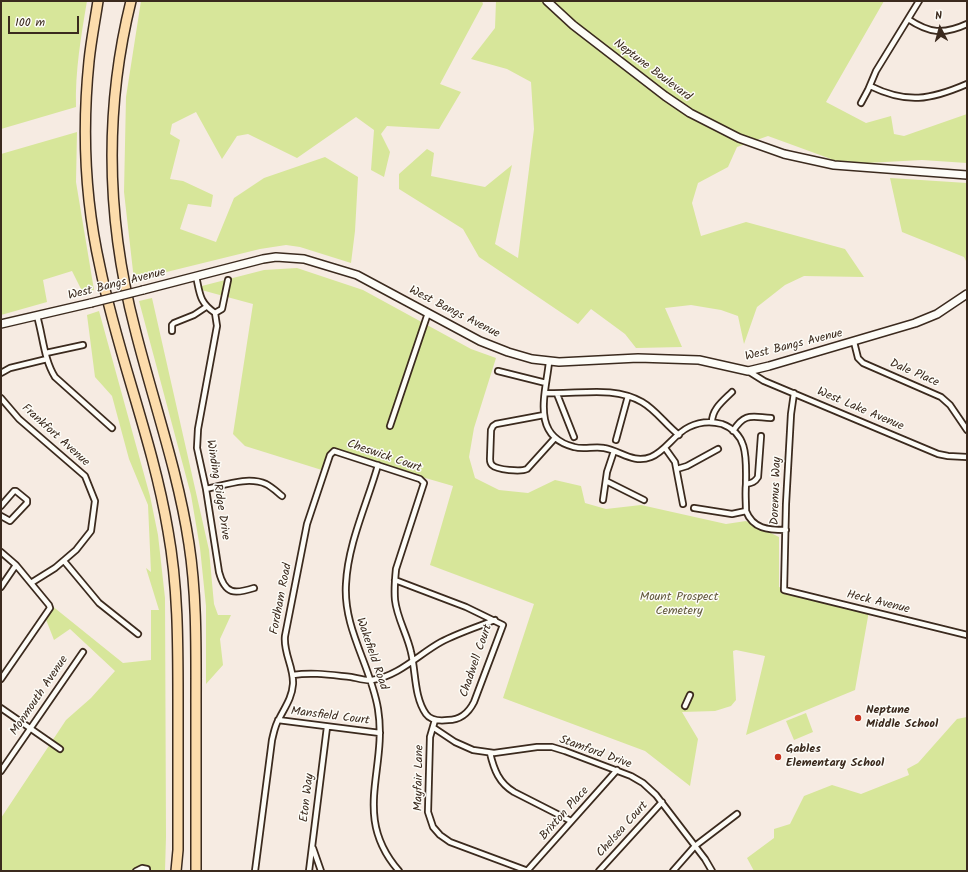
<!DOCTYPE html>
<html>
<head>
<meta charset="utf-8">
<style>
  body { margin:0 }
  #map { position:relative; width:968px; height:872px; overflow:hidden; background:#f6ebe2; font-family:Kalam,sans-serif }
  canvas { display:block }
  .frame { position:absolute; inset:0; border:2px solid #3b2a1e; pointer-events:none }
  .north { position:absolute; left:920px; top:8px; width:40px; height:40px; -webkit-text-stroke:3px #fdfcf7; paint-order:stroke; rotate:354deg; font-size:11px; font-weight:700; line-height:16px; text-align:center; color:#3b2a1e }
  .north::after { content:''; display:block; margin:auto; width:14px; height:18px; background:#3b2a1e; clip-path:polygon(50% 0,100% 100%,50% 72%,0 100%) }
  .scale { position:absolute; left:8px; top:16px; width:71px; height:18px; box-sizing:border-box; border:2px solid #3b2a1e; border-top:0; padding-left:5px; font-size:12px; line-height:14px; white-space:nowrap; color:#3b2a1e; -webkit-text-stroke:3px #fdfcf7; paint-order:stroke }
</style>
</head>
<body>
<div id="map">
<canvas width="968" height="872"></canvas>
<div class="frame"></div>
<div class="north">N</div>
<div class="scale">100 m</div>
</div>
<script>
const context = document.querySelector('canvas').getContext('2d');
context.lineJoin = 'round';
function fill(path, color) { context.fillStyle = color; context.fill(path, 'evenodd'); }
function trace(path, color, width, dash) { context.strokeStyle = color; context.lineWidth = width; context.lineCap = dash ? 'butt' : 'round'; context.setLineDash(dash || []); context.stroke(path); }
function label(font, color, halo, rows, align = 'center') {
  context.font = font + ' Kalam,sans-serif'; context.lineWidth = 3; context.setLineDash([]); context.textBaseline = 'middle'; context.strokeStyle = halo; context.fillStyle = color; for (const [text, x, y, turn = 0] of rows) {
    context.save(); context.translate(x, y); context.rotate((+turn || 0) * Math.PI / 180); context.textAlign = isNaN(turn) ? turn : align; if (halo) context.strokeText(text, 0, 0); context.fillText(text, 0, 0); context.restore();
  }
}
fill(new Path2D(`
  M1,1H87C81,36 75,72 76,107L1,129Z
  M141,1H482L483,4L440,84L461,92L439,129L387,126L381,134L390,152L384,177L371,170L374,130L356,117L297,158L248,134L237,136L222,159L196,112L172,124L170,134L180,140L170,179L183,181L213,195L211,207L188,204L180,229L216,242L234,198L264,178L325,157L358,177L355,231L351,263L300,247L286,245L260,249L134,280L124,192L126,97Z
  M496,1H884L826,102L866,123L891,116L894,134L904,136L967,114V163L922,160L829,165L831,159L768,136L737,147L728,167L698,183L692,203L701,236L746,222L845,249L864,277L804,276L785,285L757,307L744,344L738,316L721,310L691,305L665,308L682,347L636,348L625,334L591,309L578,324L479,257L463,229L399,189V174L427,149L434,153L431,176L485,187L512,165L495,244L518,258L534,129L531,82L507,69L471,59L495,28Z
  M77,132L76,182L94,290L83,293L72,271L43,280L47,302L1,315V154Z
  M890,178L967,183V263L964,257L902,232Z
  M297,268L363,290L471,349L496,358L474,428L469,457L475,478L499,490L528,493L555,480L581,486L585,503L606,509L641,505L726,524L746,521L779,537V587L869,611L855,690L746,735L765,656L736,650L733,651L736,700L731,706L715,711L682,712L698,739L690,786L645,751L503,698L534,604L430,565L453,486L384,466L337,451L325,471L245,446L233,434L253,304L194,288L264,270Z
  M152,298L209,550L214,604L218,615H231L220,639L223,665L206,684V606L200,548L191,495L139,301Z
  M99,311L150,496L158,535L165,598L166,837L165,871H1V818L66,720L91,698L115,671L70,629L54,640L45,617L51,605L123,663L151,660V610H159L146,568L151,572L148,505L129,459L112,396L95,377L87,315Z
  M806,713L813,732L794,740L786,721Z
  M967,717V871H754L747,858L774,838V829L790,824L804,796L832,785L861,794L909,775L907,769L918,763L957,719Z`), '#d7e69a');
const street = new Path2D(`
  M908,19C929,33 943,35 967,24
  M870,86C907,104 930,100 967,84
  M861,103L868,90L876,71L919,1
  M196,276C200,294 199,302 215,313L217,326L198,429L197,448L206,489L219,572C225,595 235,594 254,588
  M215,313L222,309L228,280
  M37,316C43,336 44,360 55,377L112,428
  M172,331V325L174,323L194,315L206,307
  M854,342L858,358L863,363L941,397L950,405L967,430
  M46,353L83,345
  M549,362C546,393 530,436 574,447C584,450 594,446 604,448C621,451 633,464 651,457C666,451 674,434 689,427C699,422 711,421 722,424C749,434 746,460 746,484C745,493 746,502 746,511C753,529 768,530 786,530
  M498,371L546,383
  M748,371L764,381L938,454L948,456L967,457
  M1,373L10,368L47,359
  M545,393C577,395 613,385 642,402C656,410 666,425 679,435
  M794,393L791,414L786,504L784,590L967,635
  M557,394L574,437
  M1,398L19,419L85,476L95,501L91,531L76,550L55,568L31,583
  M544,415L496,424L493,426L491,430L490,459C490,462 490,463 492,465C497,470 521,472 527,469L555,438
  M712,422C712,409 723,401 732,392
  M390,426L428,313
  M733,431C745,412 752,417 771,418
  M616,440L628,396
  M665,448L675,462L683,504
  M378,465C367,504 348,543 346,584C343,629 371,666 378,709C388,770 351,816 399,871
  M677,469L687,466L718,449
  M606,481L644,500
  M746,484C752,483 755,482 758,477L761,436
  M206,489C225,485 248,476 266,484C272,487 277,492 282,496
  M603,500L607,472L614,451
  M1,506L14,491H16L27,500V503L10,521L1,516
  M694,508L732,514L746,511
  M1,552L16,565L49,605L50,608L1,679
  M64,561L99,603L138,634
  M1,587L16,565
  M293,675C313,672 331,675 351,677C357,678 366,681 372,680C399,676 419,654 441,642C458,633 477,627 495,620
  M685,706L690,695
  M1,708L60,749
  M278,720L380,733
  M435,720L430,737L428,812L433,827L440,835L450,842L528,871
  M434,728L455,742L473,750L494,753L537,747H552L565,751L631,776L643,783L656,795L705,859L712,871
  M490,753C494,770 499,783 514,792L571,821
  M1,771L83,652
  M313,848L321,871
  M136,871L142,868L147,869V871
  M255,871L272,740C274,732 275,725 279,719C285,707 292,698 293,684C294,667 283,653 285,636L307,524L330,455L334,451L420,479L424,483L396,569C395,579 394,589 395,600C397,618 407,634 411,652C416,672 414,697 426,714C431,721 440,721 448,720C461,720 469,712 474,702L503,625L466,607L395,580
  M309,871L327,727
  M527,871L617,770
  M599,871L662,802
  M673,871L695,846L737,814`);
const secondary = new Path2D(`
  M547,1L573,25L665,96L690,113L739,138L784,154L834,165L967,175
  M143,290L263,259L276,257L304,259L357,275L480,341L508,352L532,359L559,362L638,358L699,360L748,371L769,366L915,323L937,314L967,294
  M1,324L91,303`);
const highway = new Path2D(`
  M98,1C95,21 91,41 89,61C82,130 85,200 100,267C118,356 153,441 168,531C178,586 178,642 178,699C178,749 178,800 178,850L176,871
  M131,1C104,110 107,222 135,329C153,401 178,471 189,544C197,596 196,650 196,703C196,759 196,815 196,871`);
trace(street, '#3b2a1e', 8);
trace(secondary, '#3b2a1e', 10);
trace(highway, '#3b2a1e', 12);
trace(street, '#fdfcf7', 4.5);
trace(secondary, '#fdfcf7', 7);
trace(highway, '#fcdcac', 9);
const secondaryBridge = new Path2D(`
  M91,303L143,290`);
trace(secondaryBridge, '#3b2a1e', 10, []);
trace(secondaryBridge, '#fdfcf7', 7);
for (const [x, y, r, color] of [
  [858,718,4,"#c8321e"],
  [778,757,4,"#c8321e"]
]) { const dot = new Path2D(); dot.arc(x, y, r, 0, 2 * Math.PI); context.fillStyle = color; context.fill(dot); trace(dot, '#fdfcf7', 1.5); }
label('12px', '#3b2a1e', '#fdfcf7', [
  ["Neptune Boulevard",652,71,37],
  ["West Bangs Avenue",117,285,-14],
  ["West Bangs Avenue",454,313,27],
  ["West Bangs Avenue",794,346,-14],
  ["Dale Place",914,374,23],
  ["West Lake Avenue",860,410,23],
  ["Frankfort Avenue",55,436,42],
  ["Cheswick Court",384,457,19],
  ["Winding Ridge Drive",217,490,81],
  ["Doremus Way",777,491,-88],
  ["Fordham Road",282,599,-79],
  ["Heck Avenue",878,603,14],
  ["Wakefield Road",371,654,71],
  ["Chadwell Court",477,661,-71],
  ["Monmouth Avenue",40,696,-56],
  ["Mansfield Court",330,717,7],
  ["Stamford Drive",595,753,20],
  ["Mayfair Lane",420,778,-89],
  ["Eton Way",308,798,-83],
  ["Brixton Place",565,814,-48],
  ["Chelsea Court",623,830,-48]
]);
label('12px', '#62593d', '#fdfcf7', [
  ["Mount Prospect",679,598],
  ["Cemetery",679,612]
]);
label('bold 12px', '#3b2a1e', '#fdfcf7', [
  ["Neptune",866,711],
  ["Middle School",866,725],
  ["Gables",786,750],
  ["Elementary School",786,764]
], 'left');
</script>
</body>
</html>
